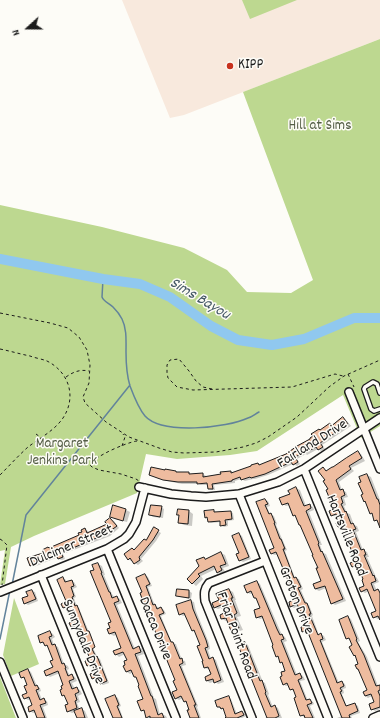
<!DOCTYPE html>
<html>
<head>
<meta charset="utf-8">
<style>
  body { margin:0 }
  #map { position:relative; width:380px; height:718px; overflow:hidden; background:#fdfcf7; font-family:Dekko,sans-serif }
  canvas { display:block }
  .north { position:absolute; left:8px; top:8px; width:40px; height:40px; -webkit-text-stroke:3px #fdfcf7; paint-order:stroke; rotate:249deg; font-size:11px; font-weight:700; line-height:16px; text-align:center; color:#1c1c1c }
  .north::after { content:''; display:block; margin:auto; width:14px; height:18px; background:#1c1c1c; clip-path:polygon(50% 0,100% 100%,50% 72%,0 100%) }
</style>
</head>
<body>
<div id="map">
<canvas width="380" height="718"></canvas>
<div class="north">N</div>
</div>
<script>
const context = document.querySelector('canvas').getContext('2d');
context.lineJoin = 'round';
function fill(path, color) { context.fillStyle = color; context.fill(path, 'evenodd'); }
function trace(path, color, width, dash) { context.strokeStyle = color; context.lineWidth = width; context.lineCap = dash ? 'butt' : 'round'; context.setLineDash(dash || []); context.stroke(path); }
function label(font, color, halo, rows, align = 'center') {
  context.font = font + ' Dekko,sans-serif'; context.lineWidth = 3; context.setLineDash([]); context.textBaseline = 'middle'; context.strokeStyle = halo; context.fillStyle = color; for (const [text, x, y, turn = 0] of rows) {
    context.save(); context.translate(x, y); context.rotate((+turn || 0) * Math.PI / 180); context.textAlign = isNaN(turn) ? turn : align; if (halo) context.strokeText(text, 0, 0); context.fillText(text, 0, 0); context.restore();
  }
}
fill(new Path2D(`
  M122,0H380V39L184,115L170,118Z`), '#f8e9dd');
fill(new Path2D(`
  M242,0H297L250,19Z
  M380,39V426L361,438L343,395L257,451L230,455L177,459L146,454L137,493L34,536L11,547L5,584L0,585L5,550L0,551V205L102,227L184,248L227,270L247,292L291,293L313,280L243,92Z
  M14,598L39,664L11,676L3,655Z
  M0,677L16,718H0Z`), '#bdd890');
fill(new Path2D(`
  M343,418L346,420L351,426L322,445L325,449L321,451L318,449L307,455L306,454L297,459L300,464L297,466L293,464L268,475L255,479H253L245,481L241,479L235,481V483L214,485L215,490H212L209,489L208,485H201L199,484H182L167,481L150,475L175,472L189,473L192,475L203,474L206,476V477L230,472L233,473L258,464L260,465L287,454L312,440L320,431L332,425Z
  M358,452L361,454L365,461L351,468L354,471L339,482L342,490L346,492L348,497L344,498L346,505L344,506L347,513L350,514L354,525L357,526L359,531L356,532L363,550L367,552L369,557H367L376,577L377,578L379,582L374,584L377,591L378,590L380,591V618L378,619L374,617L377,611L369,591L365,593L362,591L365,586L364,580L359,568L357,569L353,567L352,563L356,561L354,554L343,529L339,527L341,522L338,516L336,517L332,515L336,510L323,468L327,471Z
  M367,475L371,477L380,500V528L378,522L375,520L373,514L371,513L367,502L365,501L364,495Z
  M296,488L300,490L306,506L309,505L313,507L314,510L309,512L322,545H320L323,553L326,554L346,601L335,605L332,603L326,588L319,591L315,589L323,582L319,568L297,516L294,515L290,505L286,506L283,504Z
  M265,500L268,501L270,506L267,507L270,514L274,516L277,524L276,525L287,550L285,551L295,578L299,579L303,589L301,590L307,604L309,605L313,615L312,616L319,635L321,634L324,636L326,640L322,642L339,683L342,682L345,684L346,688L343,689L344,693L342,694L347,707L355,704L358,706L360,713L351,716L352,718H337L342,716L309,632L306,633L303,631L307,626L299,606L294,608L291,606L297,600L278,554L275,555L272,554L275,548L257,503Z
  M161,507L164,509L163,518L153,517L150,515Z
  M126,510L130,512L127,522L115,519L111,516Z
  M179,510L189,511L193,514L192,526L184,525L179,523L180,515Z
  M214,511L216,512H231L233,513L234,520L228,521V526L224,527L221,525V522L211,523L209,522L208,518L206,517Z
  M111,519L114,521L119,528L110,536L63,554L65,559L62,560L59,559L58,557L34,567L31,565L49,549L80,535L85,529L88,531L89,533L108,525Z
  M154,529L161,533L156,541L141,559L143,561L138,565L135,563L133,560L131,561L128,559L135,551L146,541Z
  M239,534L242,536L251,559L243,562L240,560Z
  M221,553L225,555L229,566L223,568L225,572L221,574L218,572L216,569L201,576L203,579L196,586L188,579L201,566L203,558L206,560Z
  M98,564L102,566L105,575H104L112,594L115,598L117,597L120,599L122,603L117,605L135,649L139,647L142,649L144,654L138,656L154,698L156,699L160,715L162,714L166,716L167,718H149L147,717L146,713L142,710L145,700L138,678L135,677L133,672L130,674L127,672L126,665L128,660L125,654L119,657L116,654L123,648L117,634L114,636L110,634L113,622L95,570Z
  M145,575L148,577L152,586L148,587L155,606L158,607L159,609L161,608L164,610L166,614L161,616L172,643L176,644L182,660L185,661L186,665L182,666L183,669L198,706L197,707L201,718H191L190,710L187,703L185,702L183,698L179,700L176,698L178,691L177,680L143,593Z
  M63,578L66,580L67,583L72,581L74,582L77,587L73,589L76,597L74,598L77,607L79,608L89,632H88L94,650L98,658L100,659L109,683L103,685L100,683L99,679L96,680L94,679L102,676L101,675L93,679L91,675L97,673L94,666L91,667L88,665L86,662L91,660L78,627L75,628L72,627L71,623L75,622L70,608L67,609L64,608L62,604L68,602L59,580Z
  M257,582L260,584L282,635L285,637L287,641L284,642L297,675L300,674L303,676L305,680L300,681L308,701L310,700L313,702L314,704L310,706L315,718H306V716L304,717L301,715L297,697L295,691H294L290,689L289,685L286,686L283,684L284,676L287,672L283,663L281,662L279,658L277,656L263,618L260,619L257,617L261,608L257,599L255,598L253,593L250,594L247,592Z
  M178,590L189,591L192,593L191,599L180,597L177,596Z
  M229,590L233,592L236,600H235L241,616L237,617L243,630L236,632L232,630L228,620L226,621L222,619L225,613L223,607L218,609L214,607Z
  M32,591L35,592L38,601L28,605L25,603Z
  M191,601L194,602L196,611L209,643L210,649L208,650L211,659L213,658L216,660L224,682L218,684L215,681L210,683L207,681L206,678L212,675L210,669H208L205,668L201,645L196,633L193,631L186,615L183,616L180,614Z
  M348,617L351,619L360,641L358,642L367,657L378,686H380V709L375,711L372,709L375,703L372,696L368,698L365,696L369,690L353,646L350,640L347,638Z
  M50,632L53,634L55,637L52,639L54,645L58,647L64,664L68,666L69,669L67,670L70,676L72,675L75,677L77,681L72,683L75,689H77L80,690L82,694L78,696L80,702L77,703L80,710L82,709L85,711L88,718H78L75,712L72,713L68,711L69,704L66,697L63,695L65,686L60,673L50,677L47,675L54,668V660L49,647L41,642Z
  M245,643L248,645L263,682L265,683L269,694L268,695L273,707L275,706L278,708L282,718H265L267,717Z
  M28,670L31,672L37,686L40,688L41,691L39,692L42,700H44L47,701L48,705L43,707L47,718H38L36,712L33,713L30,711L33,706L31,699L28,700L25,698L28,694L29,686L25,679L22,677Z
  M115,696L118,698L121,706L119,707L123,718H114Z
  M228,697L231,699L237,714L242,712L245,714L246,716L242,718H228L225,710L218,707Z`), '#0003');
trace(new Path2D(`
  M103,279L102,297C104,302 109,303 113,307C116,310 120,315 122,319C127,329 126,341 126,352C126,363 127,376 130,386C133,394 139,409 145,416C162,435 227,428 248,418C252,417 255,414 259,412
  M12,585L26,515L130,385
  M0,639L10,590`), '#62839b', 1.5);
trace(new Path2D(`
  M0,259L103,279L140,284L170,297L211,326L238,340L272,345L304,339L354,318H380`), '#90c8ef', 10);
const building = new Path2D(`
  M343,417L348,424L320,443L323,447L318,450L316,447L303,454V453L295,457L298,462L293,465L291,462L265,474L251,478L250,477L241,480L240,477L232,480V481L212,484L213,489H208L207,483L197,484V482H178L163,480L149,475L151,467L165,470V469L176,471V472H189V474L203,473V477L221,474L220,472L231,471V473L251,466V465L258,463L259,465L286,454L297,446L310,439V438L313,436L311,434L319,429L320,430L330,423L332,425Z
  M358,451L362,458L349,466L351,469L336,480L340,490L343,489L345,495L341,497L343,503L341,504L345,512L346,511L351,524L353,523L356,529L353,530L361,550L364,549L366,555H364L373,576L374,575L376,581L371,583L374,591L378,589L380,593V620L378,616L373,618L371,613L376,611L367,589L361,592L359,588L364,586L362,580L363,579L357,565L352,567L350,563L355,561L352,554H353L341,526L338,527L336,523L340,522L336,514L331,516L329,511L334,509L326,490L328,489L323,481L325,480L318,471L323,467L326,471L332,467H333L346,458Z
  M367,474L377,499H378L380,505V528L377,520L374,521L372,513L370,514L365,501L364,502L361,495L363,494L358,483L361,482L359,477Z
  M296,487L304,506L310,504L311,508L306,511L319,543L318,544L321,552L322,551L343,599L331,604L325,586L315,589L313,584L321,581L316,568H318L312,555H313L300,525H299L295,515L293,516L288,503L282,505L279,498L290,494L288,491Z
  M265,499L268,504L265,505L269,514L271,513L275,523H274L280,539H281L285,549H283L294,578L296,577L301,587L298,588L305,603H307L311,614H309L318,635L321,633L323,639L320,640L336,680L337,683L342,681L344,686L340,688L342,691L340,692L346,706L355,703L358,711L349,715L350,718H342L307,630L302,632L301,627L306,625L303,617L297,604L290,607L289,602L296,599L276,552L271,554L269,550L274,548L256,502Z
  M113,505L126,509L123,521L110,517Z
  M151,505L162,506L160,517L149,515Z
  M178,509L189,510L188,524L178,523L179,515H177Z
  M214,510V512L231,511L232,519L225,520L226,525L220,526V521L208,522L207,517L205,518L204,511Z
  M110,518L117,526L106,534L61,553L63,557L58,559L56,555L30,566L27,558L43,553L42,550L48,547L49,548L79,535L78,533L82,532L81,530L85,528L87,533L107,524L105,522Z
  M154,527L159,530L153,540L139,557L140,560L134,564L130,558L128,560L124,554L132,548L134,550L144,539L146,540Z
  M239,533L249,557L239,561L236,554L239,553L232,536Z
  M221,552L226,564L220,566L222,570L217,573L214,566L198,574L200,576L192,584L187,579L199,566L196,560L204,557L205,559Z
  M98,563L102,573H101L109,592H110L112,598L117,596L119,601L114,603L133,649L139,646L141,652L135,654L151,696H152L158,715L162,713L164,718H150V716L146,718L144,710L141,711L137,701L143,699L138,686L139,685L136,677H134L131,670L126,672L123,666L125,665L124,661L127,660L123,652L115,655L113,651L121,648L115,632L109,634L107,629L110,628L108,623L111,622L90,571L94,570L92,565Z
  M145,574L150,584L146,586L153,605L155,604L157,609L161,607L164,613L159,615L171,642H173L180,659L182,658L183,663L179,665L180,666L196,705H194L199,718H190L187,710H189L186,701L184,702L181,696L175,699L172,692L177,690L173,681L175,680L144,604L140,593L142,592L136,578Z
  M63,577L65,582L72,580L74,586L71,587L74,596L72,597L75,606L77,605L87,631H89L95,647L92,649L96,657L97,656L107,681L100,684L97,677L92,679L90,674L95,672L92,664L87,666L85,661L90,659L79,632L76,626L71,627L69,623L74,621L68,606L63,608L61,604L66,601L57,580Z
  M257,581L277,629L280,635L282,634L284,639L281,640L295,675L300,673L302,678L298,680L306,700L310,699L312,703L307,705L313,718H305L304,715L300,716L294,698L296,697L293,689L290,690L287,683L283,685L280,677L282,676L281,672L285,671L282,662L280,663L278,656L276,657L272,646L273,645L262,616L256,618L254,610L260,608L256,598H254L251,591L247,593L244,586Z
  M177,589L189,590V598L176,596Z
  M229,589L233,598H231L237,613L234,615L239,628L231,631L226,618L221,619L220,615L224,613L221,605L214,608L212,603L219,600L216,594Z
  M32,590L36,599L24,604L22,598L28,596L26,592Z
  M191,600L193,609L206,640L208,647L205,648L209,659L213,657L221,680L214,683L213,679L206,681L205,677L211,674L208,667L204,668L202,661H203L197,646L200,645L194,630L192,631L184,613L179,615L176,605Z
  M348,616L357,639L356,640L364,655L376,686L380,685V690L378,691L380,696V707L371,710L369,704L374,702L371,694L365,696L363,692L367,690L358,669H357L355,665L358,664L355,655L354,656L349,647L352,645L349,638L346,639L339,620Z
  M50,631L52,636L49,637L52,645L55,644L62,664L64,663L66,668H65L68,676L72,674L74,679L69,681L72,689L77,687L79,692L75,694L77,700L75,701L77,708L67,712L65,705L68,704L64,695L62,696L60,690L62,689L61,686L63,685L58,671L46,676L44,671L53,667L50,661L53,660L47,645L45,646L43,642L40,643L38,636Z
  M245,642L260,681L262,680L266,692L265,693L271,707L275,705L279,716L275,718H267L238,645Z
  M28,669L35,686L37,685L39,689L36,690L40,700L44,698L46,703L40,705L45,718H37L34,710L29,712L28,707L32,705L29,697L24,699L22,695L27,693L24,686L27,685L24,677L21,678L19,673Z
  M115,695L119,705L117,706L122,718H113L105,699Z
  M229,696L235,714L242,711L244,715L237,718H225L226,717L223,708L221,709L220,707H217L215,701Z
  M82,708L85,718H77L74,711Z`);
fill(building, '#eebc9f');
trace(building, '#1c1c1c', 1);
const service = new Path2D(`
  M380,393L377,384L373,382L365,387L364,389L371,409L374,411L380,409`);
const minor = new Path2D(`
  M349,392L380,469
  M304,469L380,657
  M139,487L171,494L191,496L206,497L239,494L278,482L304,469L380,418
  M239,494L328,718
  M107,549L176,718
  M41,575L99,718
  M0,592L107,549L124,539L129,534L136,522L145,488
  M0,662L23,718
  M252,718L205,601C204,593 204,589 209,583L265,561
  M373,718L380,715`);
trace(service, '#1c1c1c', 6);
trace(minor, '#1c1c1c', 10);
trace(new Path2D(`
  M0,313L50,323L68,328L79,337L87,350L90,365L89,383L83,397L85,403L106,422L129,437L159,448L172,452L184,453L216,452L243,447L256,443L268,437L297,417L329,387L344,376L380,360
  M0,349C10,351 20,354 30,356C35,358 42,359 47,361C69,372 77,397 63,418C55,430 40,438 28,447C18,456 9,466 0,475
  M348,374L354,387
  M66,377C73,372 80,369 89,371
  M212,389L203,387L196,381L189,371L179,359L170,360L167,365V373L168,378L177,387L193,390L292,387L335,374L343,376
  M36,434L40,437
  M137,441C128,442 94,456 90,465L92,467L99,470L121,474L136,479L139,481
  M122,446L125,437L123,434
  M0,539L3,541L7,545L2,585`), '#1c1c1c', 1, [3, 3]);
trace(service, '#fdfcf7', 3.5);
trace(minor, '#fdfcf7', 7);
for (const [x, y, r, color] of [
  [230,66,4,"#c8321e"]
]) { const dot = new Path2D(); dot.arc(x, y, r, 0, 2 * Math.PI); context.fillStyle = color; context.fill(dot); trace(dot, '#fdfcf7', 1.5); }
label('15px', '#1c1c1c', '#fdfcf7', [
  ["KIPP",238,66]
], 'left');
label('15px', '#545e45', '#fdfcf7', [
  ["Hill at Sims",320,127],
  ["Margaret",62,445],
  ["Jenkins Park",62,462]
]);
label('15px', '#1c1c1c', '#fdfcf7', [
  ["Fairland Drive",313,445,-32],
  ["Hartsville Road",345,536,68],
  ["Dulcimer Street",72,547,-23],
  ["Groton Drive",295,601,68],
  ["Dacca Drive",154,629,68],
  ["Friar Point Road",235,636,70],
  ["Sunnydale Drive",82,642,68]
]);
label('italic 16px', '#455866', '#fdfcf7', [
  ["Sims Bayou",199,300,31]
]);
</script>
</body>
</html>
